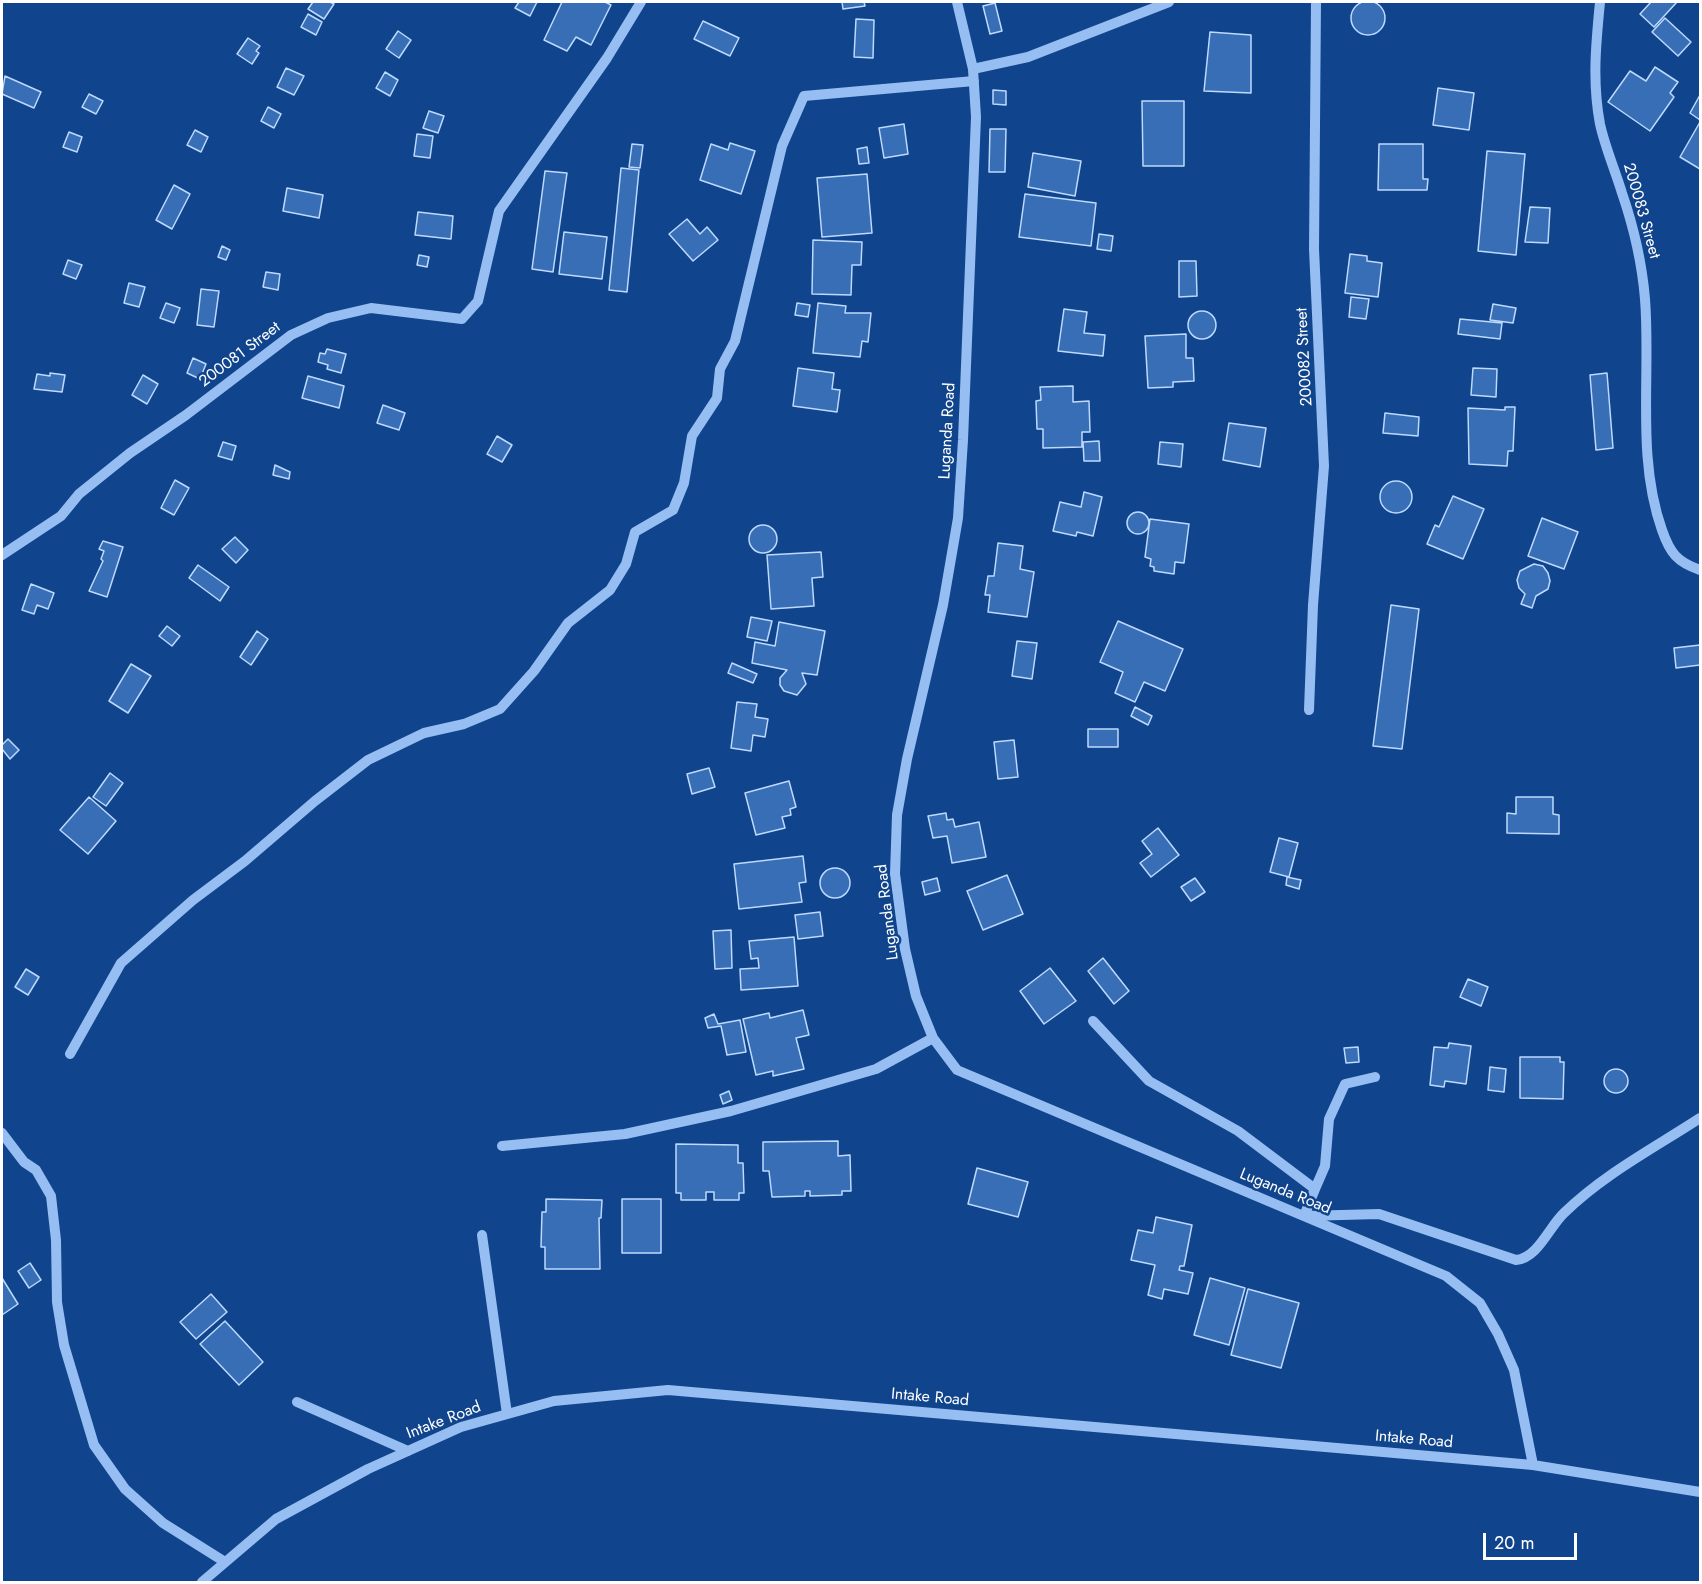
<!DOCTYPE html>
<html>
<head>
<meta charset="utf-8">
<style>
  body { margin:0 }
  #map { position:relative; width:1702px; height:1584px; overflow:hidden; background:#10448c; font-family:Jost,sans-serif }
  canvas { display:block }
  .frame { position:absolute; inset:0; border:3px solid #fff; pointer-events:none }
  .scale { position:absolute; left:1483px; top:1533px; width:94px; height:27px; box-sizing:border-box; border:3px solid #fff; border-top:0; padding-left:8px; font-size:18px; line-height:21px; white-space:nowrap; color:#fff; -webkit-text-stroke:4px #10448c; paint-order:stroke }
</style>
</head>
<body>
<div id="map">
<canvas width="1702" height="1584"></canvas>
<div class="frame"></div>
<div class="scale">20 m</div>
</div>
<script>
const context = document.querySelector('canvas').getContext('2d');
context.lineJoin = 'round';
function fill(path, color) { context.fillStyle = color; context.fill(path, 'evenodd'); }
function trace(path, color, width, dash) { context.strokeStyle = color; context.lineWidth = width; context.lineCap = dash ? 'butt' : 'round'; context.setLineDash(dash || []); context.stroke(path); }
function label(font, color, halo, rows, align = 'center') {
  context.font = font + ' Jost,sans-serif'; context.lineWidth = 5; context.setLineDash([]); context.textBaseline = 'middle'; context.strokeStyle = halo; context.fillStyle = color; for (const [text, x, y, turn = 0] of rows) {
    context.save(); context.translate(x, y); context.rotate((+turn || 0) * Math.PI / 180); context.textAlign = isNaN(turn) ? turn : align; if (halo) context.strokeText(text, 0, 0); context.fillText(text, 0, 0); context.restore();
  }
}
const building = new Path2D(`
  M1351 18a17 17 0 1 1 34 0a17 17 0 1 1-34 0Z
  M313,2H330L334,4L324,19L308,9Z
  M519,2H537L530,16L515,8Z
  M562,2H605L611,5L591,45L576,37L567,51L544,40Z
  M842,2H864L865,6L843,9Z
  M1651,2H1677L1654,27L1640,14Z
  M995,3L1002,31L990,34L983,6Z
  M308,14L322,22L316,35L301,27Z
  M1665,18L1691,42L1678,56L1652,32Z
  M856,19L874,20L873,58L854,57Z
  M703,21L739,38L730,56L694,39Z
  M398,31L411,40L399,58L386,49Z
  M1210,32L1251,35V93L1204,91Z
  M248,38L260,46L256,51L259,53L252,64L237,54Z
  M1655,67L1678,82L1670,93L1674,97L1650,131L1608,102L1630,71L1646,81Z
  M286,68L304,76L294,95L277,87Z
  M385,72L398,80L390,96L376,88Z
  M5,76L41,92L34,108L2,94Z
  M1438,88L1474,93L1469,130L1433,125Z
  M993,90L1006,91V105L993,104Z
  M89,94L103,101L96,114L82,107Z
  M1700,95V120L1690,113Z
  M1142,101H1184V166H1143Z
  M268,107L281,114L274,128L261,121Z
  M429,111L444,116L438,133L423,128Z
  M1700,122V169L1680,157Z
  M904,124L908,154L884,158L879,128Z
  M990,129H1006L1005,172H989Z
  M195,130L208,137L201,152L187,145Z
  M69,132L82,137L77,152L63,147Z
  M417,134L433,136L430,158L414,156Z
  M730,143L755,151L741,194L700,180L711,144L728,150Z
  M632,144L643,145L640,168L629,167Z
  M1379,144H1423V179H1428L1427,190H1378Z
  M867,147L869,163L859,164L857,149Z
  M1487,151L1525,154L1516,255L1478,251Z
  M1033,153L1081,161L1075,196L1028,187Z
  M621,168L639,170L627,292L609,290Z
  M545,171L567,173L553,272L532,269Z
  M867,174L872,233L822,237L817,178Z
  M174,185L190,194L172,229L156,220Z
  M287,188L323,195L319,218L283,211Z
  M1025,194L1096,203L1091,246L1019,237Z
  M1530,207L1550,208L1548,243L1525,242Z
  M418,212L453,216L451,239L415,235Z
  M687,219L700,234L707,227L718,240L693,261L669,234Z
  M564,232L607,237L602,279L559,274Z
  M1099,234L1113,236L1111,251L1097,249Z
  M813,240L862,242L861,265H852L851,295L812,294Z
  M222,246L230,250L226,260L218,257Z
  M1350,254L1367,256V261L1382,263L1378,297L1345,293Z
  M419,255L429,257L427,267L417,265Z
  M68,260L82,265L76,279L63,274Z
  M1179,261H1196L1197,296L1179,297Z
  M266,272L280,274L278,290L263,287Z
  M129,283L145,287L139,307L124,303Z
  M201,289L219,291L214,327L197,325Z
  M1351,297L1369,299L1366,319L1349,317Z
  M166,303L180,308L174,323L160,318Z
  M797,303L810,305L808,317L795,315Z
  M818,303L846,306L845,313H871L868,342L862,341L860,357L813,353Z
  M1493,304L1516,308L1513,323L1490,320Z
  M1064,309L1087,312L1084,333L1105,335L1103,356L1058,351Z
  M1188 325a14 14 0 1 1 28 0a14 14 0 1 1-28 0Z
  M1460,319L1502,323L1500,339L1458,334Z
  M1186,334V358H1193L1194,381L1173,382V387L1148,388L1145,336Z
  M327,349L346,354L341,373L327,369L328,365L318,362L320,353L325,354Z
  M193,358L206,364L200,379L187,373Z
  M798,368L834,373L832,389L840,390L837,412L793,406Z
  M1473,368L1497,369L1496,397L1471,395Z
  M50,373L65,375L62,392L34,389L37,374L50,376Z
  M1607,373L1613,448L1596,450L1590,375Z
  M143,375L158,384L147,404L132,395Z
  M308,376L344,386L339,408L302,398Z
  M1073,386V402L1089,401L1090,432H1082V447L1043,448V429H1037L1036,401L1041,400L1040,387Z
  M383,405L405,413L399,430L377,423Z
  M1505,407H1515L1513,451H1508L1507,466L1469,464L1468,408L1505,410Z
  M1385,413L1419,417L1418,436L1383,433Z
  M1229,423L1266,428L1260,467L1223,460Z
  M497,436L512,445L502,462L487,454Z
  M1099,441L1100,461H1084L1083,442Z
  M223,442L236,446L232,460L218,456Z
  M1160,442L1183,444L1181,467L1158,464Z
  M275,465L290,472L289,479L273,475Z
  M175,480L189,488L174,515L161,508Z
  M1380 497a16 16 0 1 1 32 0a16 16 0 1 1-32 0Z
  M1084,492L1102,497L1093,536L1077,532L1076,536L1053,531L1060,502L1081,507Z
  M1453,496L1484,509L1463,559L1427,544L1435,525L1439,527Z
  M1127 523a11 11 0 1 1 22 0a11 11 0 1 1-22 0Z
  M1542,518L1578,532L1564,569L1528,556Z
  M1150,519L1189,524L1184,563L1175,562L1174,574L1154,571V567L1150,566L1151,559L1145,557Z
  M749 539a14 14 0 1 1 28 0a14 14 0 1 1-28 0Z
  M235,537L248,550L236,563L222,549Z
  M103,541L123,547L107,597L89,591L103,561L101,559L104,551L99,549Z
  M998,543L1023,546L1020,569L1034,572L1027,617L988,612L990,595H985L988,576H994Z
  M821,552L823,577L812,578L814,606L771,609L767,555Z
  M1534,564L1543,566L1548,573L1550,581L1548,589L1536,596L1532,608L1521,604L1525,594L1519,588L1517,580L1520,571Z
  M198,565L229,587L220,601L189,578Z
  M31,584L54,593L48,609L37,605L34,614L22,610Z
  M1391,605L1419,609L1402,749L1373,746Z
  M751,617L772,621L767,641L747,637Z
  M1118,621L1183,649L1165,691L1144,682L1135,702L1115,693L1123,672L1100,662Z
  M779,622L825,631L817,675L802,673L806,684L797,695L784,691L780,685V678L787,670L752,663L755,642L775,646Z
  M167,626L180,636L172,646L159,636Z
  M257,631L268,639L251,665L240,657Z
  M1017,641L1037,643L1032,679L1012,676Z
  M1700,645V665L1676,668L1674,648Z
  M732,663L757,674L753,683L728,673Z
  M131,664L151,676L128,713L109,701Z
  M737,702L757,704L755,717L768,719L765,737L753,735L751,751L731,748Z
  M1135,707L1152,716L1148,725L1131,716Z
  M1088,729H1118V747H1088Z
  M8,739L19,750L10,759L2,749V745Z
  M1014,740L1018,777L998,779L994,742Z
  M709,768L715,787L692,794L687,774Z
  M110,773L123,783L106,806L93,797Z
  M789,781L796,807L790,809L791,815L782,817L785,828L756,835L745,793Z
  M89,797L116,821L88,854L60,830Z
  M1516,797H1553V814L1559,815V834L1507,833V813L1516,814Z
  M946,813L947,820L953,819L955,827L979,822L986,857L952,863L947,836L933,838L928,816Z
  M1158,828L1179,855L1151,877L1140,863L1152,854L1142,841Z
  M1279,838L1298,843L1289,877L1270,872Z
  M803,856L806,882L799,883L802,902L739,909L734,864Z
  M820 883a15 15 0 1 1 30 0a15 15 0 1 1-30 0Z
  M1007,875L1023,914L983,930L967,891Z
  M1287,877L1301,880L1299,889L1286,885Z
  M937,878L940,891L925,895L922,882Z
  M1195,878L1205,892L1191,901L1181,887Z
  M820,912L823,936L798,939L795,915Z
  M731,930L732,968L715,969L713,931Z
  M794,937L798,986L741,990L740,969L759,968L758,958L751,959L749,941Z
  M1103,958L1129,991L1114,1004L1088,971Z
  M1050,968L1076,1001L1044,1024L1020,991Z
  M26,969L39,977L28,995L15,987Z
  M1468,979L1488,987L1481,1006L1460,997Z
  M803,1010L809,1035L796,1038L804,1069L773,1076V1071L756,1075L743,1019L769,1013L770,1018Z
  M714,1014L718,1024L740,1020L746,1052L727,1055L721,1026L708,1028L705,1018Z
  M1449,1043L1471,1046L1466,1084L1445,1081L1444,1087L1430,1085L1434,1047L1448,1048Z
  M1358,1047L1359,1062L1346,1063L1344,1048Z
  M1520,1057H1560V1062H1564L1563,1099L1520,1098Z
  M1490,1067L1506,1069L1504,1092L1488,1090Z
  M1604 1081a12 12 0 1 1 24 0a12 12 0 1 1-24 0Z
  M729,1091L732,1100L723,1104L720,1095Z
  M838,1141V1156L850,1155L851,1191H842V1195L810,1196V1191H805V1196L772,1197L769,1171H763V1142Z
  M676,1144L738,1145V1163H743L744,1193H739V1200H714V1192H706V1200H681V1193H676Z
  M977,1168L1028,1182L1018,1217L968,1204Z
  M546,1199L602,1200L601,1218H599L600,1269H545V1247H541L542,1212H546Z
  M622,1199H661V1253H622Z
  M1156,1217L1192,1225L1184,1266H1180L1179,1270L1193,1273L1188,1294L1164,1289L1162,1299L1148,1295L1155,1265L1131,1260L1138,1230L1153,1233Z
  M30,1263L41,1280L29,1288L18,1271Z
  M2,1278L18,1304L2,1315Z
  M1210,1278L1245,1288L1229,1345L1194,1335Z
  M1248,1289L1299,1303L1281,1368L1231,1355Z
  M211,1294L227,1312L196,1339L180,1322Z
  M225,1321L263,1362L239,1385L200,1344Z`);
fill(building, '#386eb5');
trace(building, '#bdd9fd', 1.5);
trace(new Path2D(`
  M957,2L973,69L976,117L963,440L958,518L943,605L907,759L897,815L895,874L905,949L916,996L933,1038L957,1070L1446,1276L1480,1303L1498,1334L1514,1370L1533,1465
  M1600,2C1596,43 1592,82 1600,124C1605,147 1615,170 1622,193C1634,228 1642,263 1645,299C1651,375 1636,457 1662,530C1670,553 1677,562 1700,570
  M973,69L1028,57L1169,2
  M2,555L61,516L79,494L130,453L186,415L291,335L328,318L371,308L462,319L478,301L499,211L607,58L641,2
  M1309,710L1313,605L1324,466L1314,249L1316,2
  M1093,1021L1149,1081L1238,1131L1315,1189L1304,1216L1379,1214L1516,1260C1538,1258 1549,1227 1564,1213C1604,1174 1654,1148 1700,1118
  M70,1054L121,963L193,900L245,861L315,801L368,760L424,733L464,724L500,709L534,671L568,623L610,590L626,564L635,532L673,510L684,483L692,436L717,398L720,369L735,341L782,146L804,96L974,81
  M2,1133L24,1162L36,1170L51,1196L56,1240L57,1302L64,1345L94,1445L125,1489L163,1523L225,1562
  M502,1146L625,1134L731,1111L876,1069L933,1038
  M1315,1189L1325,1166L1329,1119L1345,1084L1375,1077
  M482,1235L507,1414
  M297,1402L408,1451
  M202,1582L276,1519L368,1469L461,1427L554,1401L668,1390L1533,1465L1700,1492`), '#96bef2', 10);
label('16px', '#fff', '#10448c', [
  ["200083 Street",1641,211,74],
  ["200081 Street",240,355,-37],
  ["200082 Street",1305,357,-93],
  ["Luganda Road",948,431,-87],
  ["Luganda Road",888,912,-97],
  ["Luganda Road",1285,1192,22],
  ["Intake Road",930,1398,5],
  ["Intake Road",444,1421,-21],
  ["Intake Road",1414,1440,5]
]);
</script>
</body>
</html>
